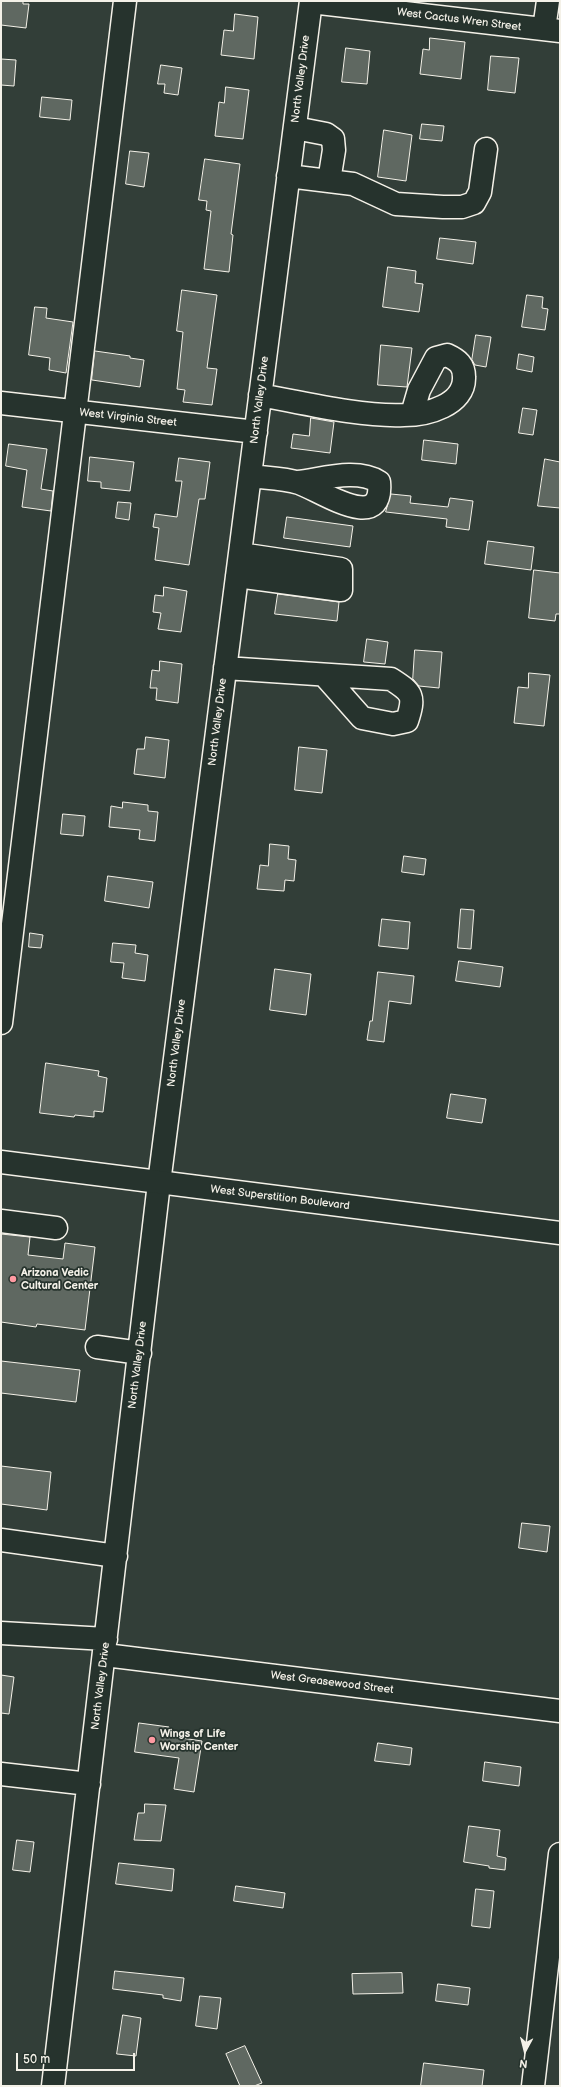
<!DOCTYPE html>
<html>
<head>
<meta charset="utf-8">
<style>
  body { margin:0 }
  #map { position:relative; width:561px; height:2087px; overflow:hidden; background:#323e38; font-family:"Balsamiq Sans",sans-serif }
  canvas { display:block }
  .frame { position:absolute; inset:0; border:2px solid #f4f1e8; pointer-events:none }
  .north { position:absolute; left:505px; top:2031px; width:40px; height:40px; -webkit-text-stroke:3px #26332d; paint-order:stroke; rotate:187deg; font-size:11px; font-weight:700; line-height:16px; text-align:center; color:#f4f1e8 }
  .north::after { content:''; display:block; margin:auto; width:14px; height:18px; background:#f4f1e8; clip-path:polygon(50% 0,100% 100%,50% 72%,0 100%) }
  .scale { position:absolute; left:16px; top:2053px; width:119px; height:18px; box-sizing:border-box; border:2px solid #f4f1e8; border-top:0; padding-left:5px; font-size:12px; line-height:14px; white-space:nowrap; color:#f4f1e8; -webkit-text-stroke:3px #26332d; paint-order:stroke }
</style>
</head>
<body>
<div id="map">
<canvas width="561" height="2087"></canvas>
<div class="frame"></div>
<div class="north">N</div>
<div class="scale">50 m</div>
</div>
<script>
const context = document.querySelector('canvas').getContext('2d');
context.lineJoin = 'round';
function fill(path, color) { context.fillStyle = color; context.fill(path, 'evenodd'); }
function trace(path, color, width, dash) { context.strokeStyle = color; context.lineWidth = width; context.lineCap = dash ? 'butt' : 'round'; context.setLineDash(dash || []); context.stroke(path); }
function label(font, color, halo, rows, align = 'center') {
  context.font = font + ' "Balsamiq Sans",sans-serif'; context.lineWidth = 3.5; context.setLineDash([]); context.textBaseline = 'middle'; context.strokeStyle = halo; context.fillStyle = color; for (const [text, x, y, turn = 0] of rows) {
    context.save(); context.translate(x, y); context.rotate((+turn || 0) * Math.PI / 180); context.textAlign = isNaN(turn) ? turn : align; if (halo) context.strokeText(text, 0, 0); context.fillText(text, 0, 0); context.restore();
  }
}
const building = new Path2D(`
  M1,1H23V4H29L26,28L1,25Z
  M235,14L258,17L254,59L221,55L224,30L233,31Z
  M430,38L465,42L461,79L420,74L423,49L429,50Z
  M346,48L370,51L367,84L342,82Z
  M491,56L519,58L515,93L488,90Z
  M1,59L16,60L14,86L1,85Z
  M161,65L182,68L178,95L164,93L165,84H158Z
  M226,87L249,90L243,139L215,136L219,102L224,103Z
  M42,97L72,100L70,120L40,117Z
  M422,124L444,126L442,141L420,139Z
  M384,130L412,135L406,181L378,177Z
  M130,151L149,153L144,187L126,184Z
  M205,159L240,164L231,234L233,235L229,272L204,269L211,211L206,210L207,201L199,200Z
  M440,238L476,242L473,264L437,259Z
  M388,267L416,271L415,283L423,284L419,312L383,307Z
  M182,290L217,295L207,368L217,369L212,405L183,402L185,390L177,389L183,332L177,331Z
  M527,295L543,297L542,308L548,309L545,330L522,327Z
  M35,307L47,308L46,318L73,322L66,373L49,370L50,358L29,355Z
  M476,335L491,337L486,367L475,365L472,360Z
  M381,345L412,348L407,387L378,385Z
  M95,351L130,356V358L144,360L140,387L92,380Z
  M519,354L534,357L532,372L517,369Z
  M523,408L537,410L533,435L519,433Z
  M311,418L334,422L330,453L291,448L293,434L309,436Z
  M424,440L458,444L456,464L422,460Z
  M9,444L47,449L41,489L53,491L51,511L22,507L27,470L6,466Z
  M90,457L134,462L130,491L101,488V482L88,481Z
  M179,458L210,462L205,499H199L189,565L155,560L159,528L153,527L155,514L177,517L182,481H176Z
  M545,459L560,462V508L538,506Z
  M391,494L411,496L410,503L448,507L450,498L473,501L469,530L446,527L447,519L386,512Z
  M118,502L131,503L129,520L116,518Z
  M287,517L353,526L350,547L284,538Z
  M488,541L534,547L531,570L485,564Z
  M534,570L560,573V614H556L555,621L529,618Z
  M164,587L187,591L181,632L158,629L161,613L153,612L155,595L163,596Z
  M278,594L339,602L337,621L275,614Z
  M367,639L388,642L385,664L364,662Z
  M415,650L442,652L439,688L419,686L413,679Z
  M160,661L182,664L178,703L156,700L157,688H150L152,670L159,671Z
  M529,673L550,675L544,726L514,723L518,687L528,688Z
  M146,737L169,740L165,778L134,774L137,749H144Z
  M299,747L327,750L322,793L295,790Z
  M123,802L148,805V811L158,812L155,841L139,839L140,830L109,827L111,806L122,808Z
  M63,814L85,816L83,836L61,834Z
  M270,844L289,846L288,859L296,860L294,881L285,880L284,891L257,889L260,865L268,866Z
  M404,856L426,859L424,875L402,872Z
  M108,876L153,882L149,908L105,901Z
  M461,909L474,910L471,949L458,948Z
  M382,919L410,922L408,949L379,946Z
  M30,933L43,935L41,948L29,947Z
  M113,943L136,945L135,953L148,955L145,981L122,978L124,963L111,962Z
  M459,961L503,967L500,987L456,981Z
  M275,969L311,974L306,1015L270,1010Z
  M378,972L414,976L411,1004L389,1001L384,1042L367,1040L370,1021H372Z
  M46,1063L99,1071L98,1076L107,1078L103,1112L94,1111V1117L75,1115L74,1117L40,1113Z
  M451,1094L486,1099L482,1123L447,1118Z
  M1,1234L30,1237L28,1255L63,1259L65,1243L95,1247L85,1330L37,1324L36,1327L1,1322Z
  M1,1361L80,1370L76,1402L1,1393Z
  M1,1466L51,1472L47,1510L1,1504Z
  M522,1523L550,1526L547,1552L519,1548Z
  M1,1675L14,1677L9,1714L1,1713Z
  M139,1723L169,1727L168,1736L202,1741L194,1792L174,1789L179,1758L135,1752Z
  M378,1743L412,1748L410,1765L375,1761Z
  M485,1762L521,1767L519,1786L483,1781Z
  M145,1804L166,1805L161,1841L134,1840L138,1813H144Z
  M469,1826L500,1830L497,1856L506,1858L505,1870L489,1868V1866L464,1862Z
  M17,1840L34,1842L30,1872L13,1870Z
  M119,1863L174,1869L172,1891L116,1884Z
  M236,1886L285,1893L283,1908L234,1901Z
  M476,1889L494,1891L490,1928L472,1926Z
  M115,1971L184,1978L181,2001L163,1998V1995L113,1989Z
  M402,1973L403,1993L353,1994L352,1974Z
  M438,1984L470,1988L468,2005L436,2001Z
  M200,1996L221,1998L217,2029L196,2026Z
  M123,2015L141,2018L136,2056L117,2054Z
  M245,2046L262,2083L254,2086H240L226,2054Z
  M424,2063L484,2070L482,2086H421Z`);
fill(building, '#5f6861');
trace(building, '#f4f1e8', 1);
const minor = new Path2D(`
  M311,2L560,31
  M544,29L548,1
  M295,128L326,134L333,139L334,150L329,181
  M288,176L353,184L396,204L443,207H462L474,203L480,192L486,149
  M260,395C304,403 361,417 404,415C427,415 465,405 464,377C464,365 458,360 447,355L436,358L419,390L412,414
  M1,403L256,432
  M250,476C265,478 284,478 299,483C320,490 384,535 379,482C357,468 323,479 298,482
  M237,576L341,590V569L240,554
  M225,668L391,679C413,693 415,696 407,721L393,724L362,718L324,675
  M1,1023L125,1
  M1,1221L56,1228
  M97,1347L140,1353
  M1,1540L116,1556
  M1,1633L106,1639
  M105,1655L560,1711
  M1,1774L89,1784
  M53,2086L159,1183L311,1
  M533,2086L560,1854`);
const major = new Path2D(`
  M1,1162L560,1233`);
trace(minor, '#f4f1e8', 25);
trace(major, '#f4f1e8', 25);
trace(minor, '#26332d', 22);
trace(major, '#26332d', 22);
for (const [x, y, r, color] of [
  [13,1279,4,"#ff9aa2"],
  [152,1740,4,"#ff9aa2"]
]) { const dot = new Path2D(); dot.arc(x, y, r, 0, 2 * Math.PI); context.fillStyle = color; context.fill(dot); trace(dot, '#26332d', 1.5); }
label('11px', '#f4f1e8', '#26332d', [
  ["West Cactus Wren Street",459,20,7],
  ["North Valley Drive",301,79,-83],
  ["North Valley Drive",260,400,-83],
  ["West Virginia Street",128,418,6],
  ["North Valley Drive",218,722,-83],
  ["North Valley Drive",177,1043,-83],
  ["West Superstition Boulevard",280,1198,7],
  ["North Valley Drive",138,1365,-83],
  ["West Greasewood Street",332,1683,7],
  ["North Valley Drive",101,1686,-83]
]);
label('bold 11px', '#f4f1e8', '#26332d', [
  ["Arizona Vedic",21,1273],
  ["Cultural Center",21,1286],
  ["Wings of Life",160,1734],
  ["Worship Center",160,1747]
], 'left');
</script>
</body>
</html>
